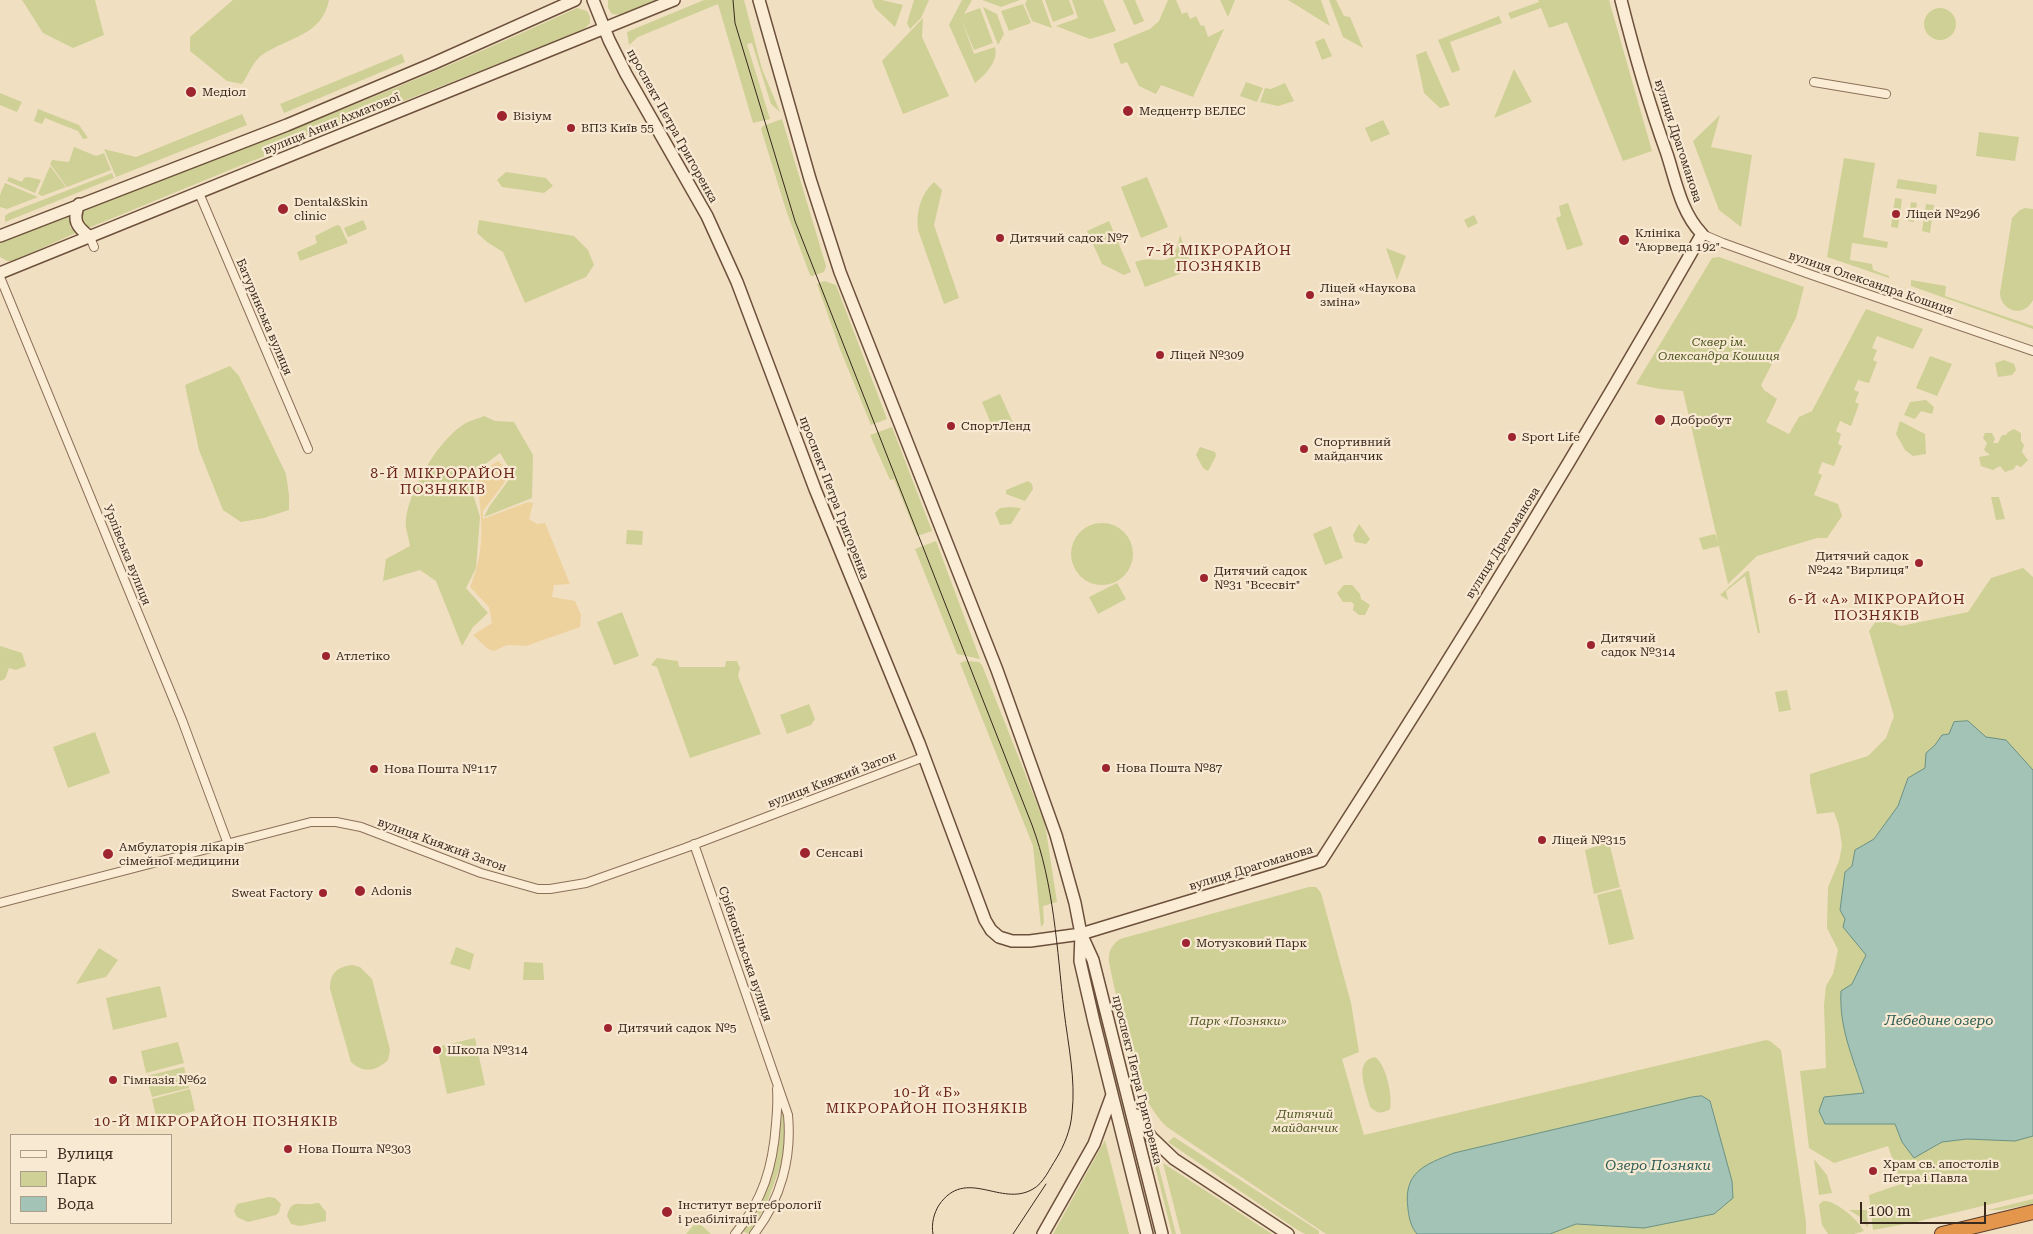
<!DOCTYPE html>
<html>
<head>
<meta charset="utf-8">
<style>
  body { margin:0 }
  #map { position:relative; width:2033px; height:1234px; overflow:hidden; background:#f1dfc2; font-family:"Roboto Serif",serif }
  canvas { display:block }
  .legend { position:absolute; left:10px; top:1134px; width:162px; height:90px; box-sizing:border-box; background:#f8e9d2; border:1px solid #ac9c8a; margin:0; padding:6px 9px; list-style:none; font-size:15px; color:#3a291d }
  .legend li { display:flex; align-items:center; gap:10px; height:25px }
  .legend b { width:25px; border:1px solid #ac9c8a }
  .scale { position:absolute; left:1860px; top:1202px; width:126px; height:22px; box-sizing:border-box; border:2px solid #3a291d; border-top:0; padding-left:6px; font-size:15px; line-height:18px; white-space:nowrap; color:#3a291d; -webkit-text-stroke:4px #f8e9d2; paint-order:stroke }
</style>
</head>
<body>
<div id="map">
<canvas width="2033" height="1234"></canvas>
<ul class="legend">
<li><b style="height:6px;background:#fbedd5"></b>Вулиця</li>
<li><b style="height:14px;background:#ced095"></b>Парк</li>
<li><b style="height:14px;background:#a4c3b7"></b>Вода</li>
</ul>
<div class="scale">100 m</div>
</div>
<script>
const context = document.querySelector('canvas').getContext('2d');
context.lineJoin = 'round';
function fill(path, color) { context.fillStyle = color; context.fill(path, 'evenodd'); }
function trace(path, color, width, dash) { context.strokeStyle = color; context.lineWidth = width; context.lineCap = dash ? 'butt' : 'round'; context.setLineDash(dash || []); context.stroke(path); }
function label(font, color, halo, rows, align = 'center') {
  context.font = font + ' "Roboto Serif",serif'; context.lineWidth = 4.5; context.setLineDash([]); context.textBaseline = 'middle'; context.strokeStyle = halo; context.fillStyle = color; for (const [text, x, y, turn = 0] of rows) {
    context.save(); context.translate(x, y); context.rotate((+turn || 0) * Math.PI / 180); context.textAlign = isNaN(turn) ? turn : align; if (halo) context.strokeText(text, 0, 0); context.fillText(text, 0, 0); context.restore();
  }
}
fill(new Path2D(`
  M22,0H95L104,35L73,48L43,33Z
  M233,0H329C322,36 288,37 262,55C254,60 248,75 242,84L227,81L190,51V37Z
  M608,0H660L621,15L612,14L608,8Z
  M704,0H744L762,69L780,112L771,104L752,43L747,44L770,119L753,123L718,4L638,37L629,45L627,32Z
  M872,0H882L903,5L895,27L875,8Z
  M914,0H929L921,18L910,29L907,23Z
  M962,0H972L964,14L980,8L993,43L974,50L961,18L974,54L995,47C999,61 985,75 975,83L949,25Z
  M982,0H1020L1001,7Z
  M1027,0H1042L1052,28L1032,21L1025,4Z
  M1045,0H1069L1074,14L1053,22Z
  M1072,0H1103L1116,31L1090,39L1056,26L1078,18Z
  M1123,0H1135L1144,21L1134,25Z
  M1168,0H1176L1182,14L1187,12L1190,19L1196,16L1201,26L1204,25L1208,37L1224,29L1193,97L1161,85L1156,94L1139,86L1127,62L1121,64L1113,44L1150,29L1159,21Z
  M1220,0H1235L1228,17Z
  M1288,0H1321L1330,26Z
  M1329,0H1336L1344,16L1350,17L1363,48L1343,37Z
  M1538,0H1609L1652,151L1623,161L1567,22L1549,28L1541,8L1511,19L1508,13L1539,2Z
  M1023,4L1031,23L1009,31L1001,11Z
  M983,7L997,14L1004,34L998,45Z
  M1924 24a16 16 0 1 1 32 0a16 16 0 1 1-32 0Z
  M577,8L587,11L590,17V23L583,30L237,167L91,227L82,226L79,213L88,207C253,147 417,82 577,8Z
  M1499,16L1502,23L1450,42L1460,70L1452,73L1438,40Z
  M923,18L922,37L949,96L903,114L882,61Z
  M1324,38L1332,56L1322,60L1315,42Z
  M1426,51L1450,105L1440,108L1424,93L1416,55Z
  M402,54L405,62L284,113L280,104Z
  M1514,69L1532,102L1494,118Z
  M1246,82L1263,88L1257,102L1240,96Z
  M1285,83L1294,101L1278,106L1260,102L1265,88L1271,89Z
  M0,93L22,102L17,112L0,105Z
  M38,109L79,125L88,138L83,139L78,131L45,118L42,124L34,121Z
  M242,114L247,125L116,177L104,149L136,157Z
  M1720,115L1711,147L1752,155L1741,227L1719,210L1693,141Z
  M782,119L826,266L824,272L812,276L810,275L786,210L761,129L763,126Z
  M1383,120L1390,134L1371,142L1365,128Z
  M1979,132L2019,137L2015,161L1976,156Z
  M74,147L96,156L104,153L111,170L67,187L50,164L52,160L69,162Z
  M1844,158L1875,163L1863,237L1888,242L1887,248L1852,243L1850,260L1872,264L1873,270L1889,276V278L1827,257Z
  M50,166L66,187L42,196L38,194Z
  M506,172L546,178L553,186L544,193L502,187L497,180Z
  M112,173L114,178L5,222V216L9,213Z
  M9,177L22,182L24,178L28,177L41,180L35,193L7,181Z
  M1147,177L1168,227L1141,238L1121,187Z
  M1898,179L1937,185L1936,194L1896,188Z
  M934,182L942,190L934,225L959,298L944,304L918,230C916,212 920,195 934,182Z
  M5,183L38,197L7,209L0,207V195Z
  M1895,198L1902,199L1898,228L1891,227Z
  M1911,202L1917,203L1914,222L1908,221Z
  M1568,203L1583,245L1567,250L1556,218L1561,216L1559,206Z
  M1926,204L1934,205L1930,233L1922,231Z
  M2025,208L2033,209V300C2024,318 2001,312 2000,293L2012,218L2020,210Z
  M71,214L70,227L78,232L13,261H7L0,257V244L2,240Z
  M1474,215L1478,223L1468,228L1464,220Z
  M363,220L367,229L348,237L344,228Z
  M479,220L574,236L588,250L594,265L586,277L525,303L503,252L487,242L477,233Z
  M1109,221L1131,272L1124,275L1102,264L1087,231Z
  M337,225L340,226L348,243L300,261L297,252L317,243L315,236Z
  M1180,235L1193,269L1145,287L1135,262C1159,253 1172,275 1180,235Z
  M1386,248L1406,256L1397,280Z
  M1719,257L1804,287L1796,318L1761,385L1764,390L1777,399L1766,422L1789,434L1799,417L1812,411L1866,309L1923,329L1913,349L1877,336L1872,348L1877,350L1873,360L1877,362L1869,383L1858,380L1854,390L1859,392L1855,402L1859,404L1851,426L1840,421L1836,431L1841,434L1838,444L1842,446L1834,466L1822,462L1818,473L1822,475L1814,495L1838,504L1842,516L1827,538H1817L1757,556L1728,584L1719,546L1703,550L1699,538L1715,534L1718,542L1683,391L1660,389L1636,384L1712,258Z
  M1911,280L1946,286L1945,296L2033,326V329L1911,286Z
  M824,281L836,285L887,419L871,425L840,349L817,284Z
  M1930,356L1952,364L1937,396L1916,388Z
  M2004,360L2014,364L2016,370L2012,375L1998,377L1995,363Z
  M230,366L239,376L286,474L289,495V510L264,518L241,522L223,510L199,450L185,385Z
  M1000,394L1013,423L994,431L982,402Z
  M1926,400L1934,407L1932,414L1921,411L1915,419L1904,415L1910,402Z
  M484,416L495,421L514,422L533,455L532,498L484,517L489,507L513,474L500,453L476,471L473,494L480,517L476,568L466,588L488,613L473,627L462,646L436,581L420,570L383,581L386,559L410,546C409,540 407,533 406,527C404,496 439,438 466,423C471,420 478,419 484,416Z
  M1900,421L1925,434L1926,454L1913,456L1905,450L1896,434Z
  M892,427L932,531L917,536L894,479L890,480L870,435Z
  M2014,429L2021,433V441L2024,445L2022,452L2028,460L2021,467L2016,465L2014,469L2005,472L2000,466L1993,470L1981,466L1979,457L1990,455L1984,450L1987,443L1983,438L1985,433H1992L1995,439L1993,443H1998L2002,435H2006L2008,432Z
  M1200,447L1215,452L1216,456L1208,471L1203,468L1196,455Z
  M1028,481L1032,484L1033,489L1025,501L1006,494V490Z
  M1991,497H1999L2005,519L1996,520Z
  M1010,507L1021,508L1011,524L1000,525L995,513L1000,508Z
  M1071 554a31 31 0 1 1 62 0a31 31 0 1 1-62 0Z
  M1359,524L1370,539L1366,544L1355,542L1353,535Z
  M1331,526L1343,558L1325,565L1313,534Z
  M627,530L643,531L642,545L626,544Z
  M936,541L980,659L957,654L915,549Z
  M2023,568L2033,577V1194L1911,1223L1873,1230L1869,1195L1901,1184L1888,1146L1834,1163L1809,1148L1800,1071L1826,1068L1824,1005L1826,986L1833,974L1838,950L1827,928L1828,887L1839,861L1842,846L1839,826L1834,812L1817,814L1810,782V774L1868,756L1886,738L1894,716L1869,631L1878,618L1901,626L1968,612L1991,578Z
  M1747,571H1749L1760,633H1758L1745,576L1726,591L1728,600L1720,595Z
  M1117,583L1126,599L1098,614L1089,597Z
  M1344,585H1352L1360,594L1361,599L1370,605L1365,615H1359L1353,610L1354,604L1351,602H1343L1337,593Z
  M622,612L639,656L614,665L597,622Z
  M0,646L22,653L26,666L16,670L9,668L5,679L0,681Z
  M657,658L678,661L679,667H725L726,661H737L740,668L738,676L761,734L690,758L657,667L651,665Z
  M965,661L979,662L982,665L1045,824L1057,902L1043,906L1044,923L1041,927L1033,846L960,663Z
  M1787,690L1791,710L1779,712L1775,692Z
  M809,704L815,719L811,725L787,734L780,715Z
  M95,732L110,773L68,788L53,747Z
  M1609,842L1620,887L1594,894L1585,850Z
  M1309,887H1316L1321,893L1351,1003L1359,1052L1342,1059L1364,1135L1766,1040L1770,1041L1781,1050L1806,1222V1234H1326L1167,1127C1142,1103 1137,1072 1128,1041C1121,1014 1114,989 1109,962C1108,951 1112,945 1120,939Z
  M1621,889L1634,939L1609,945L1597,895Z
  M456,947L474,954L470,970L450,964Z
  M99,948L118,960L106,977L76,984Z
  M524,962L543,963L544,980H523Z
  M352,965L360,967L372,979L390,1050L388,1060C376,1071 364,1074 351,1062L330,989C330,974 336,967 352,965Z
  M160,986L167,1017L113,1030L106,998Z
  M475,1038L485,1085L447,1094L437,1047Z
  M178,1042L184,1063L146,1073L141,1051Z
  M1375,1057C1386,1064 1393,1097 1390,1109C1382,1114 1378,1114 1370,1107C1367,1092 1352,1061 1375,1057Z
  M184,1067L189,1088L152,1097L146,1076Z
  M190,1089L195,1111L157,1120L152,1099Z
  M782,1114L785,1115V1153L767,1203L749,1234L742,1231C768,1191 776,1161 782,1114Z
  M1174,1137L1319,1231V1234H1305L1296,1229L1168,1142Z
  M1105,1140L1129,1234H1053Z
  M1151,1150L1156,1156L1176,1234H1172Z
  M1814,1159L1827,1175L1832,1193L1819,1195Z
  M1163,1163L1272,1234H1181Z
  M269,1197L275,1198L281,1204L279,1212L276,1215L248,1222L237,1217L234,1211L237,1204Z
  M2033,1199V1204L2001,1210H1988Z
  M1823,1201C1836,1200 1858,1220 1864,1231L1854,1234H1828L1822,1225L1819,1205Z
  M316,1203H319L326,1212V1221L300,1226L291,1224L287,1216C292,1196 302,1208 316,1203Z
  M1849,1210H1867L1868,1228L1860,1217Z
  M697,1221L711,1234H686Z`), '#ced095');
fill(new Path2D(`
  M498,461L510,472V475L483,511V519L528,502L533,503L529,519L537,524L545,523L570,584L554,585L552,597L575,601L581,615L580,627L526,646L507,645L494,651L488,649L473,635L492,623L489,607L470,587C486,550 482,518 477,480L487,468Z`), '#eed29d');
const water = new Path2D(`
  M1968,721L1986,737L2006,740L2033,770V1136L2015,1141L1967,1139L1942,1142L1914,1158L1902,1142L1895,1124H1825L1819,1111L1824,1097L1864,1093C1853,1057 1839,1029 1841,991L1852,984L1866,955L1843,927L1845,919L1840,910L1845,872L1852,866L1855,850L1874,839L1898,806L1908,778L1925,768L1926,753L1935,745L1942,735L1949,734L1954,722Z
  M1702,1096L1710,1101L1732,1181L1733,1198L1714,1214L1644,1228L1576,1224L1550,1234H1417C1411,1227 1409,1218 1408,1209C1403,1172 1424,1165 1454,1153L1692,1097Z`);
fill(water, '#a4c3b7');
trace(water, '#6a9285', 1);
const street = new Path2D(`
  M1814,82L1886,94
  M199,193L308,449
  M1702,234L1723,243L1812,275L2033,351
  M90,237L94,247
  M0,277L182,720L228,844
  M694,844L788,1115C792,1157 781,1200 754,1234
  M0,903L311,822H336L361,827L481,873L538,889H550L586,883L685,848L924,757
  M735,1234C763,1201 773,1166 776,1124C777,1112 778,1101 777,1089`);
const secondary = new Path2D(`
  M593,0L609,40L626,74L707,216L737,282L815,489L919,743L985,920L991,930L999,937L1012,941H1030L1081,934L1321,861C1453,656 1581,447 1702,234C1681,212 1676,182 1667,154C1649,104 1634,52 1621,0
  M759,0L810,179L840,272L997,670L1056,835L1075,903L1081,934L1080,961L1094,1022L1147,1234
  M79,204C72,221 77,227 90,237
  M0,236L287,125L432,64L575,0
  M0,273L674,0
  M1083,938L1093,960L1162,1234
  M1136,1115L1151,1137L1174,1159L1288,1234
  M1043,1234L1094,1144L1112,1095`);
const highway = new Path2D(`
  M1942,1234L2033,1212`);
trace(street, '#8c6f58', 10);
trace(secondary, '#6d503b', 14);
trace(highway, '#593d2c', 16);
trace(street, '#fbedd5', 8);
trace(secondary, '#fbedd5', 11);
trace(highway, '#e5964d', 14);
trace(new Path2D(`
  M733,0L735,23L795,221L1032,825C1054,884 1057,949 1064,1011C1068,1044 1076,1080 1072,1113C1071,1129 1064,1146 1056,1159C1050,1168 1043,1184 1033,1189C1001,1208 966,1166 939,1205C934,1213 931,1224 933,1234
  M1013,1234L1046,1184`), '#3a291d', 1);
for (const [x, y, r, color] of [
  [191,92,6,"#9e242f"],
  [1128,111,6,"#9e242f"],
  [502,116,6,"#9e242f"],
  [571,128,5,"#9e242f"],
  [283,209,6,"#9e242f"],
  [1896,214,5,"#9e242f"],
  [1000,238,5,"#9e242f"],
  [1624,240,6,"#9e242f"],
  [1310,295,5,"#9e242f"],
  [1160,355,5,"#9e242f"],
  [1660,420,6,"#9e242f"],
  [951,426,5,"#9e242f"],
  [1512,437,5,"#9e242f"],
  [1304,449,5,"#9e242f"],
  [1919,563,5,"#9e242f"],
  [1204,578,5,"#9e242f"],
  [1591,645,5,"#9e242f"],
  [326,656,5,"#9e242f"],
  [1106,768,5,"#9e242f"],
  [374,769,5,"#9e242f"],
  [1542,840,5,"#9e242f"],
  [805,853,6,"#9e242f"],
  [108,854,6,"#9e242f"],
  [360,891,6,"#9e242f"],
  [323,893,5,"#9e242f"],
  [1186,943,5,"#9e242f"],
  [608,1028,5,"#9e242f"],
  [437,1050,5,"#9e242f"],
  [113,1080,5,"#9e242f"],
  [288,1149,5,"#9e242f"],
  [1873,1171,5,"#9e242f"],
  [667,1212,6,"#9e242f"]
]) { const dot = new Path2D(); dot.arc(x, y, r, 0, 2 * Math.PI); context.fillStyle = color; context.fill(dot); trace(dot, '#f8e9d2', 2); }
label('12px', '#3a291d', '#f8e9d2', [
  ["Медіол",202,92],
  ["Медцентр ВЕЛЕС",1139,111],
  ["Візіум",513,116],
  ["ВПЗ Київ 55",581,128],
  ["Dental&Skin",294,202],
  ["clinic",294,216],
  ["Ліцей №296",1906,214],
  ["Клініка",1635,233],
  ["\"Аюрведа 192\"",1635,247],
  ["Дитячий садок №7",1010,238],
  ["Ліцей «Наукова",1320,288],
  ["зміна»",1320,302],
  ["Ліцей №309",1170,355],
  ["Добробут",1671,420],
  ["СпортЛенд",961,426],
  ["Sport Life",1522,437],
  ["Спортивний",1314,442],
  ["майданчик",1314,456],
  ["Дитячий садок",1909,556,"right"],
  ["№242 \"Вирлиця\"",1909,570,"right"],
  ["Дитячий садок",1214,571],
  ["№31 \"Всесвіт\"",1214,585],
  ["Дитячий",1601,638],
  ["садок №314",1601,652],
  ["Атлетіко",336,656],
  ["Нова Пошта №87",1116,768],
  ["Нова Пошта №117",384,769],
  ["Ліцей №315",1552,840],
  ["Амбулаторія лікарів",119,847],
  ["сімейної медицини",119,861],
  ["Сенсаві",816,853],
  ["Adonis",371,891],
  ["Sweat Factory",313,893,"right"],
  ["Мотузковий Парк",1196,943],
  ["Дитячий садок №5",618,1028],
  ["Школа №314",447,1050],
  ["Гімназія №62",123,1080],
  ["Нова Пошта №303",298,1149],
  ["Храм св. апостолів",1883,1164],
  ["Петра і Павла",1883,1178],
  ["Інститут вертебрології",678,1205],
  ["і реабілітації",678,1219]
], 'left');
label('12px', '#3a291d', '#f8e9d2', [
  ["вулиця Анни Ахматової",332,124,-22],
  ["проспект Петра Григоренка",672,126,61],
  ["вулиця Драгоманова",1678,141,72],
  ["вулиця Олександра Кошиця",1871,283,19],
  ["Батуринська вулиця",264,317,67],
  ["проспект Петра Григоренка",834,498,69],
  ["вулиця Драгоманова",1503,543,-58],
  ["Урлівська вулиця",127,555,68],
  ["вулиця Княжий Затон",832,780,-21],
  ["вулиця Княжий Затон",442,845,20],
  ["вулиця Драгоманова",1251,868,-17],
  ["Срібнокільська вулиця",745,954,71],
  ["проспект Петра Григоренка",1137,1080,76]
]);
label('italic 12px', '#4f5822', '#f8e9d2', [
  ["Сквер ім.",1719,342],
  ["Олександра Кошиця",1719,356],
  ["Парк «Позняки»",1238,1021],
  ["Дитячий",1305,1114],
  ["майданчик",1305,1128]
]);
context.letterSpacing = '1px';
label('14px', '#6a2419', '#f8e9d2', [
  ["7-Й МІКРОРАЙОН",1219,251],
  ["ПОЗНЯКІВ",1219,267],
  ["8-Й МІКРОРАЙОН",443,474],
  ["ПОЗНЯКІВ",443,490],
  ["6-Й «А» МІКРОРАЙОН",1877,600],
  ["ПОЗНЯКІВ",1877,616],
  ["10-Й «Б»",927,1093],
  ["МІКРОРАЙОН ПОЗНЯКІВ",927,1109],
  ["10-Й МІКРОРАЙОН ПОЗНЯКІВ",216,1122]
]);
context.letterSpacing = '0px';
label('italic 14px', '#2b5b54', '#f8e9d2', [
  ["Лебедине озеро",1939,1021],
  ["Озеро Позняки",1658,1166]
]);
</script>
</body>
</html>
